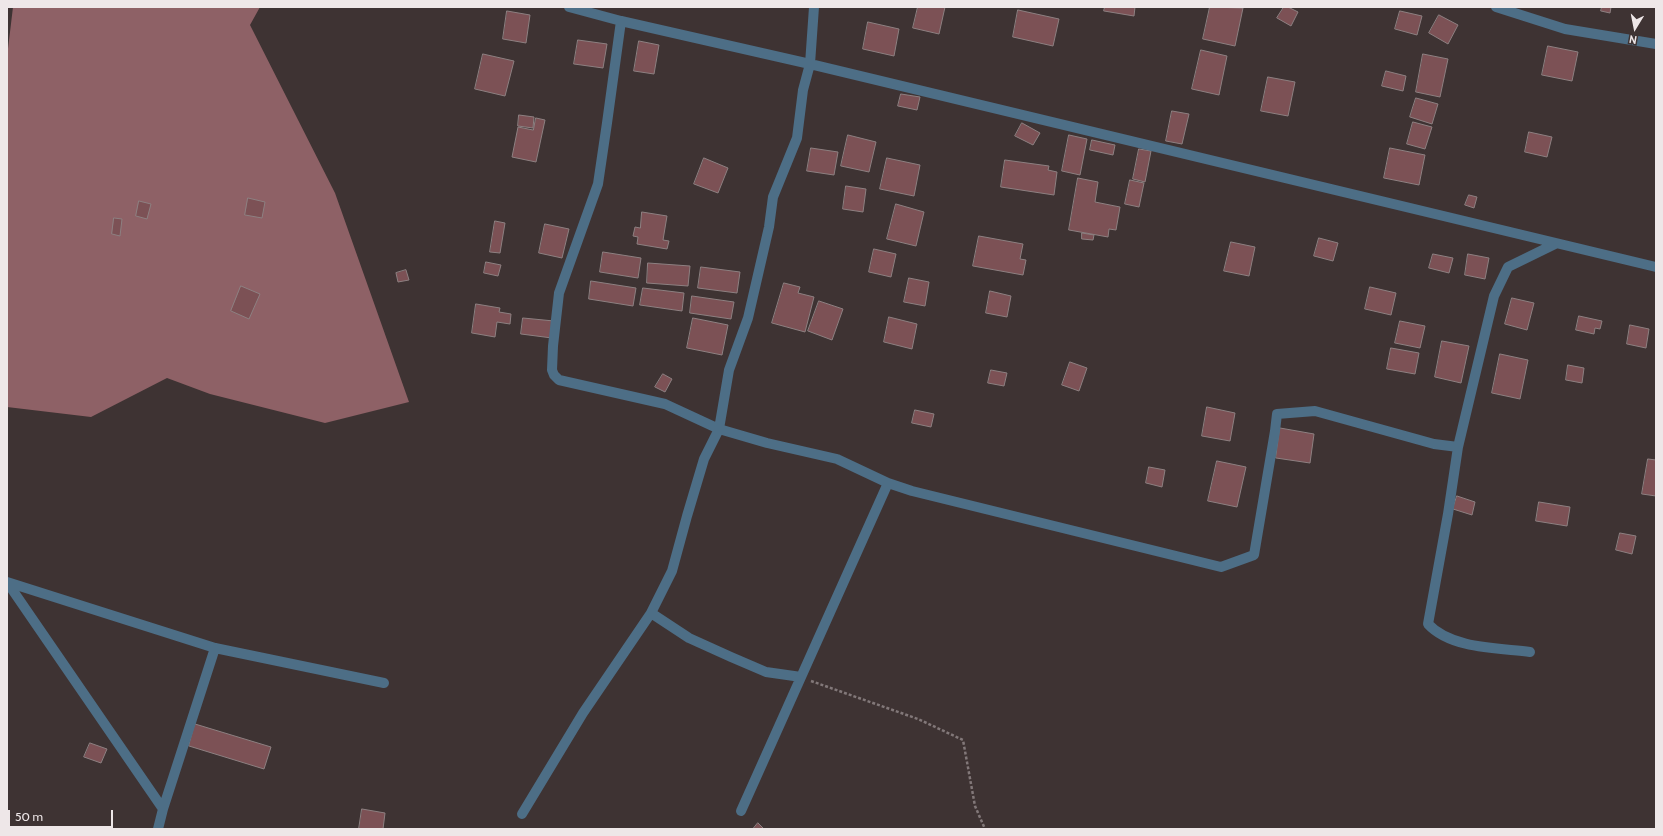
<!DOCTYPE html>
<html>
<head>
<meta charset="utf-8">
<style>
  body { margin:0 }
  #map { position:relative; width:1663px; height:836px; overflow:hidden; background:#3e3333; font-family:Cabin,sans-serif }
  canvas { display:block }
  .frame { position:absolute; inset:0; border:8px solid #eee7e8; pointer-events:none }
  .north { position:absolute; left:1615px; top:8px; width:40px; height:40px; -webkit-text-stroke:3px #3e3333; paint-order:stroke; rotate:190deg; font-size:11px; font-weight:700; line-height:16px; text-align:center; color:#eee7e8 }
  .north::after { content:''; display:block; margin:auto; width:14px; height:18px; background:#eee7e8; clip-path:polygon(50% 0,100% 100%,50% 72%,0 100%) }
  .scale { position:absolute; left:8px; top:810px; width:105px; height:18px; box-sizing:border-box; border:2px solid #eee7e8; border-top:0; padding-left:5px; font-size:12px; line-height:14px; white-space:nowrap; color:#eee7e8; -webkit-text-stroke:3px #3e3333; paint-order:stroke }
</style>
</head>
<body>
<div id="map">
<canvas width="1663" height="836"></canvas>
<div class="frame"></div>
<div class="north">N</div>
<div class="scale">50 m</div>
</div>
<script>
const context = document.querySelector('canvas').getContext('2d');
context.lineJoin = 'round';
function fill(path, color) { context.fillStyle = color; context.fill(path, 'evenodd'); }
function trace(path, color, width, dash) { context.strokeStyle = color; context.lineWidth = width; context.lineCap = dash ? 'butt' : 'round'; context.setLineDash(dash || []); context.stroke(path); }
fill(new Path2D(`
  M13,7H260L250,25L335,193L409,402L325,423L210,394L167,378L91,417L7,407V57Z`), '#8e6166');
const building = new Path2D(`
  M918,7H945L939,34L913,28Z
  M1105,7H1135L1134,16L1104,11Z
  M1210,7L1243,8L1235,46L1203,39Z
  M1284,7H1288L1298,12L1291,26L1277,18Z
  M1602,7H1611L1610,13L1601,11Z
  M1018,10L1059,19L1053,46L1013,37Z
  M507,11L530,15L526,43L503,39Z
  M1400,11L1422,16L1417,35L1395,29Z
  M1439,15L1458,25L1448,44L1429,33Z
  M868,22L899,29L894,56L863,49Z
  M578,40L607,44L603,68L574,64Z
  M639,41L659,45L654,74L634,71Z
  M1548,46L1578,52L1572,81L1542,75Z
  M1201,50L1227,56L1219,95L1192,89Z
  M483,54L514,61L505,96L475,89Z
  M1423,54L1448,59L1440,97L1416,92Z
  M1386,71L1406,76L1403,91L1382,86Z
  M1268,77L1295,82L1288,116L1261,111Z
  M901,94L920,97L917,110L898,106Z
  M1416,98L1438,104L1432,124L1410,117Z
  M1172,111L1189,114L1182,144L1166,141Z
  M519,115L534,117L533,128L518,126Z
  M536,118L545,120L536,162L512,157L518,127L533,130Z
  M1413,122L1432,127L1425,149L1407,144Z
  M1022,123L1040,133L1033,145L1015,136Z
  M1529,132L1552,137L1547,157L1525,152Z
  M848,135L876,142L869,172L841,166Z
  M1069,135L1087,139L1080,175L1062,171Z
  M1092,140L1115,145L1113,155L1090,150Z
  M811,148L838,152L834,175L807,171Z
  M1390,148L1425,155L1419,185L1384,178Z
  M1139,149L1151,151L1145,182L1133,179Z
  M704,158L728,168L718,193L694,184Z
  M887,158L920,165L914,196L880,189Z
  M1005,160L1049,166L1048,170L1057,172L1054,195L1001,187Z
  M1078,178L1098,182L1095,202L1120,207L1116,230L1109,229L1108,237L1069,230Z
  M1130,180L1144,183L1139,207L1125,204Z
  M846,186L866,189L863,212L843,209Z
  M1469,195L1477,197L1474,208L1465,205Z
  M248,198L265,202L262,218L245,215Z
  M139,201L151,204L147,219L136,216Z
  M896,204L924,212L916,246L887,239Z
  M642,212L667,216L663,240L669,241L667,249L637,244L638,237L633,236L635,227L640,228Z
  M114,218L122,219L120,236L112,234Z
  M495,221L505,223L500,253L490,252Z
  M545,224L569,229L562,258L539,253Z
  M1082,233L1094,235L1093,240L1082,239Z
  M979,236L1023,244L1020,259L1026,260L1023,275L973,266Z
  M1319,238L1338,243L1333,261L1314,256Z
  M1231,242L1255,247L1249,276L1224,271Z
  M874,249L896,254L891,277L869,272Z
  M603,252L641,258L638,278L600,272Z
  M1433,254L1453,258L1449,273L1429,268Z
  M1468,254L1489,258L1485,279L1465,275Z
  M486,262L501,265L498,276L484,273Z
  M648,263L690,266L688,286L647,283Z
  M701,267L740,272L737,293L698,288Z
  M406,270L409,280L398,282L396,273Z
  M909,278L929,282L925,306L904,302Z
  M591,281L636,288L633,306L589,299Z
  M784,283L800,287L798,293L814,297L805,332L772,323Z
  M241,286L260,294L249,319L231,311Z
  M1370,287L1396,293L1391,315L1365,309Z
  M643,288L684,293L682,311L640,305Z
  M990,291L1011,296L1007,317L986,313Z
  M692,296L734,302L731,319L690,313Z
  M1512,298L1534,303L1527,330L1505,324Z
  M819,301L843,309L832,340L808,331Z
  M476,304L500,308L499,312L511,314L510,324L497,322L495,337L472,333Z
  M1579,316L1602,321L1600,329L1595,328L1594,334L1576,330Z
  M889,317L917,324L912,349L884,342Z
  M523,318L554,321L552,338L521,334Z
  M693,318L728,325L722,355L687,348Z
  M1400,321L1425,326L1420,348L1395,343Z
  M1630,325L1649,329L1646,348L1627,344Z
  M1442,341L1469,346L1461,383L1435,377Z
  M1391,348L1419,353L1415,374L1387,369Z
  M1500,354L1528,360L1520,399L1492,393Z
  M1070,362L1087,368L1079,391L1062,385Z
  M1568,365L1584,368L1582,383L1566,380Z
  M991,370L1007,373L1004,386L988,383Z
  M663,374L672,379L665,392L655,387Z
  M1207,407L1235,413L1230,441L1202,436Z
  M915,410L934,414L931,427L912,423Z
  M1280,428L1314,434L1310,463L1276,458Z
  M1648,459L1656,460V496L1642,494Z
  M1217,461L1246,467L1237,507L1208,501Z
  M1149,467L1165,470L1162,487L1146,483Z
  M1457,496L1475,502L1472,515L1453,509Z
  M1539,502L1570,507L1567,526L1536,521Z
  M1620,533L1636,536L1632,554L1616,550Z
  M195,724L271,747L264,769L189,746Z
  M90,743L107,749L101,763L84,757Z
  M362,809L385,813L383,829H359Z
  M758,823L764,829H753Z`);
fill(building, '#7c5155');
trace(building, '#8d8081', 1);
trace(new Path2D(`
  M811,681L918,719L963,740L975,806L985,829`), '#827879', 2.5, [3, 2]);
trace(new Path2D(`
  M569,7L621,21L810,64L1656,267
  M1496,7L1565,29L1656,44
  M621,21L607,123L598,184L559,293L553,346L552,370L554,375L559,380L665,404L719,429L767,443L837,459L888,483
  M1458,447L1448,514L1428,624C1451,649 1499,648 1530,652
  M7,582L215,648L384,683
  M7,582L163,809L158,829
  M651,613L689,638L731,657L766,672L801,677
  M163,809L215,648
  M741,811L888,483L912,491L1221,567L1254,555L1275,431L1277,414L1315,411L1434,444L1458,447L1494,296L1508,267L1555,244
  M522,814L583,713L651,613L672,571L687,516L704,459L719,429L729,370L748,318L769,227L773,197L797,138L803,90L810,64L814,7`), '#4d6e86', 10);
</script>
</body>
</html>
